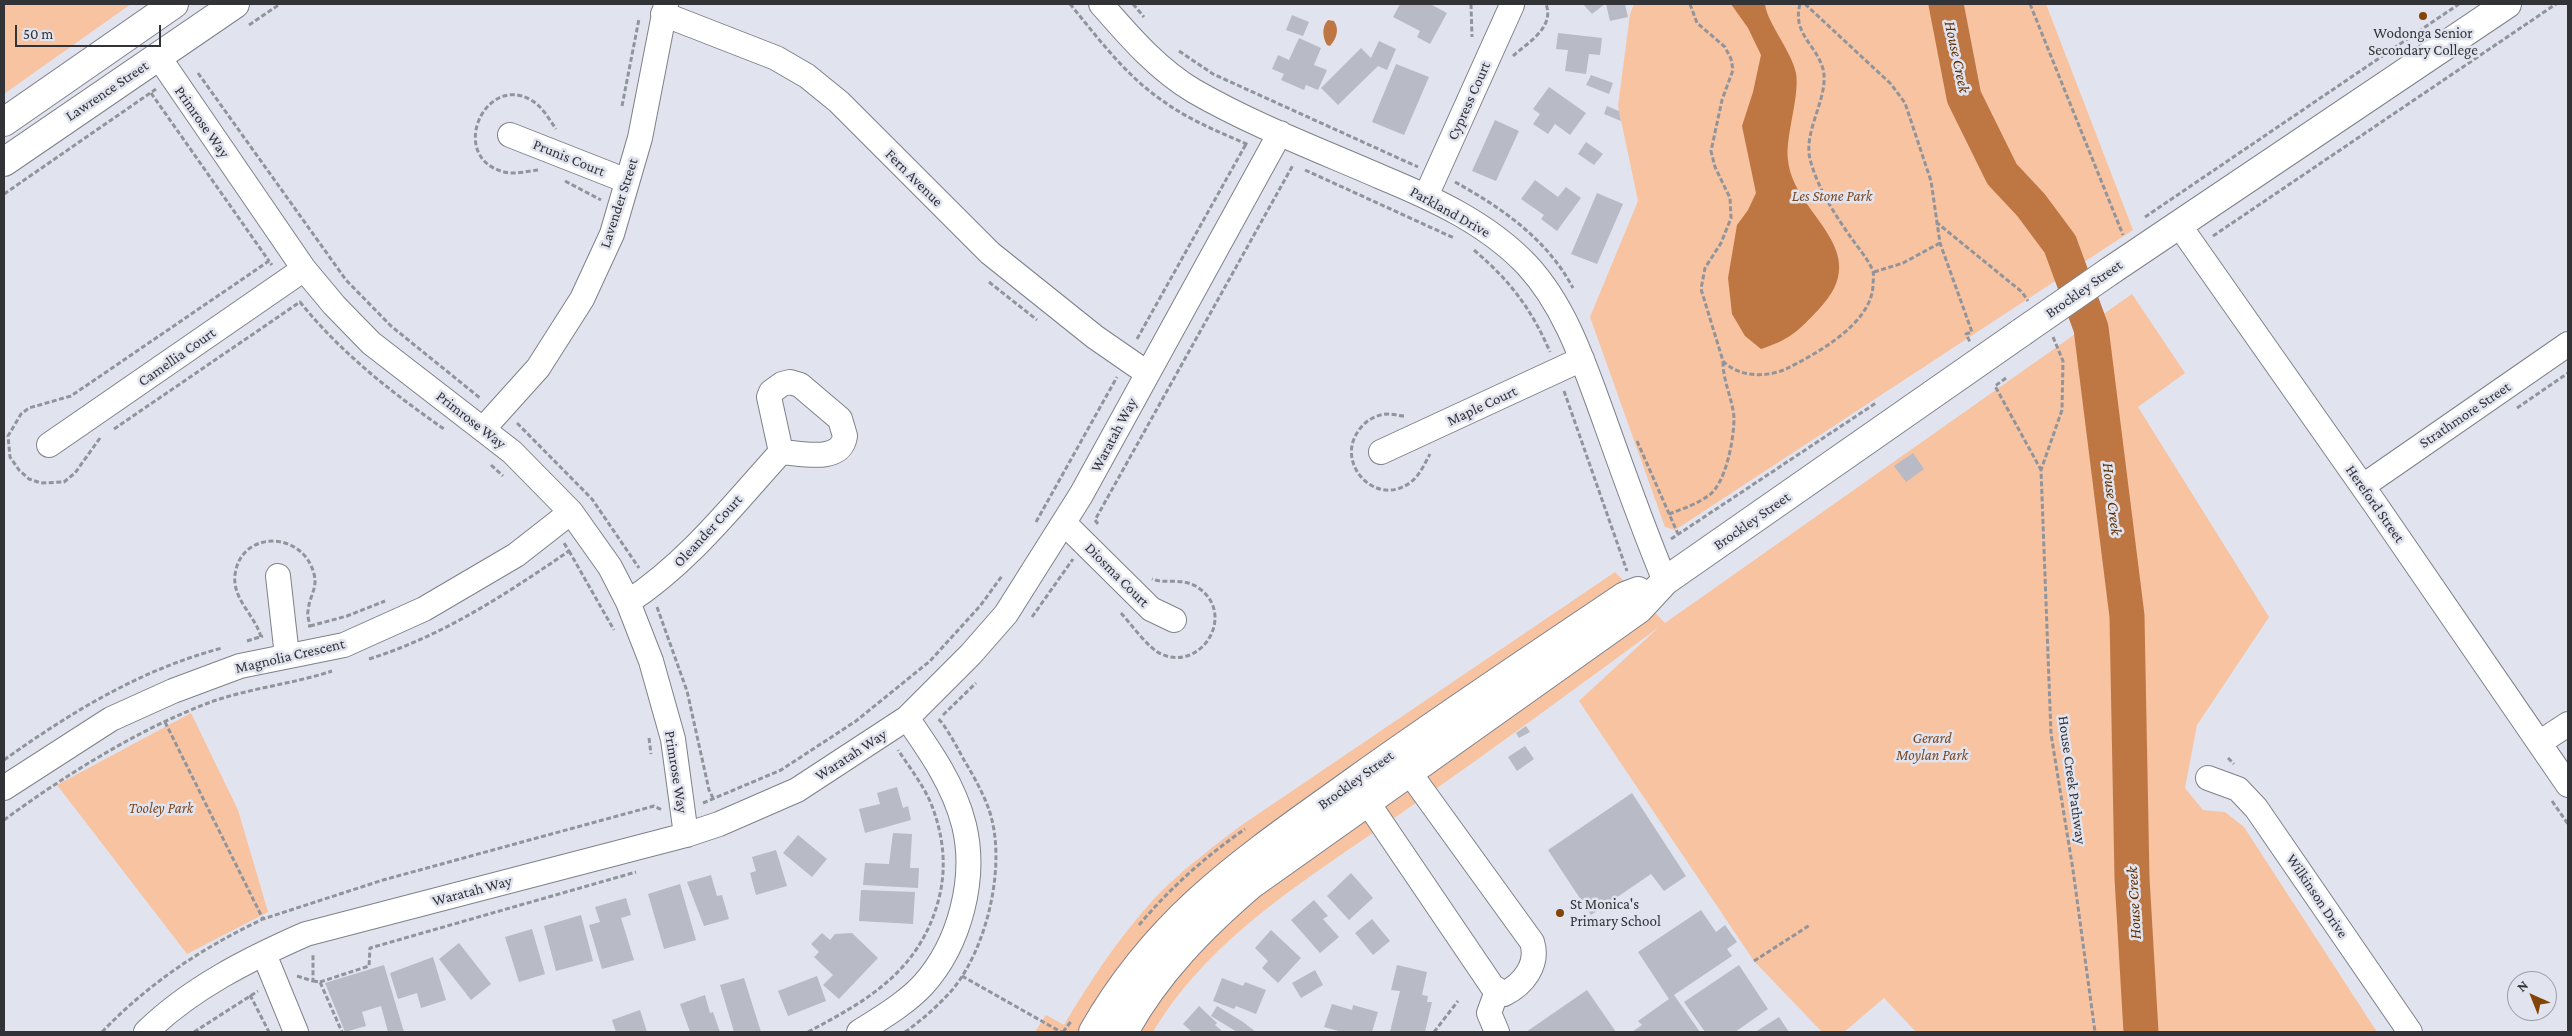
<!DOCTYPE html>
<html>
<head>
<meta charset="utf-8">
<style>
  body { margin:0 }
  #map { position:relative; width:2572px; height:1036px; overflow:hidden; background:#e1e4ef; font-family:"Crimson Pro",serif }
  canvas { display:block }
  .frame { position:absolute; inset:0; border:5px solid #323337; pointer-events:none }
  .north { position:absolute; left:2507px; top:971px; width:50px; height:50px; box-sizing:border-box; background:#e1e4ef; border:1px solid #9b9da5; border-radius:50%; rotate:316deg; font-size:14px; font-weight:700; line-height:20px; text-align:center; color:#323337 }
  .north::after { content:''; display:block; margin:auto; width:18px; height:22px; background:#834407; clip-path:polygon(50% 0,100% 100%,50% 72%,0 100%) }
  .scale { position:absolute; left:15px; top:25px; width:146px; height:22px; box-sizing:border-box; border:2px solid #323337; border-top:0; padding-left:6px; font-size:15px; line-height:18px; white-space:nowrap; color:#323337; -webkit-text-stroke:4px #e1e4ef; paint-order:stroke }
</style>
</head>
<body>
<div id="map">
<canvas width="2572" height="1036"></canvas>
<div class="frame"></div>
<div class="north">N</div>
<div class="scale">50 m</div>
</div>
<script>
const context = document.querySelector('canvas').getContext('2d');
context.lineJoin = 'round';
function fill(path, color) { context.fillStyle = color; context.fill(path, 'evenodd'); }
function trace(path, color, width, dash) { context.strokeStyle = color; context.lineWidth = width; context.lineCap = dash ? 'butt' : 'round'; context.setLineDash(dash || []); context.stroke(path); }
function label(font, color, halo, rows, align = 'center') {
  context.font = font + ' "Crimson Pro",serif'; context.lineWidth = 5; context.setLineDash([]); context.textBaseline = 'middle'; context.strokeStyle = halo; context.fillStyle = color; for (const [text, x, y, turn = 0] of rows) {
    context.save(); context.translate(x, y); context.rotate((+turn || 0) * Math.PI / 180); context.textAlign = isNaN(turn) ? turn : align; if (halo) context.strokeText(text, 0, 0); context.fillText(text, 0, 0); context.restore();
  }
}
fill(new Path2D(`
  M4,4H131L4,94Z
  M1634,4H2046L2133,230L1675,530L1665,527L1590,317L1638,201L1618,106L1630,14Z
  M2132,294L2185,373L2138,407L2269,617L2197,725L2185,788L2203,810L2225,812L2244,827L2377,1032H1916L1884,998L1844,1032H1822L1754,961L1579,701L1659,627C1576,688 1492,750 1407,809C1315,875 1213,932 1153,1032H1035L1046,1015L1064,1025C1090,981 1118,939 1152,901C1178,873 1209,850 1239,827L1615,572L1665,623Z
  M191,713L238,810L268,912L187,954L57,785Z`), '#f7c3a0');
fill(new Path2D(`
  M1731,4H1765C1767,23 1791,50 1796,73C1800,96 1785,137 1788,160C1793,215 1877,249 1819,309C1798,331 1791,339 1761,349L1745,336L1732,314L1728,278L1737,225L1748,210L1756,193L1742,126L1753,92L1761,55L1748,28Z
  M1328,20L1334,21C1340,30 1336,39 1330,46L1327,45C1323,38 1321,27 1328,20Z`), '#be7743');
trace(new Path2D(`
  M1946,4L1964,97L2002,174L2031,205L2060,244L2091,328L2127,616L2132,878L2141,1032`), '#be7743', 35);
fill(new Path2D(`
  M1400,4H1430L1447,13L1430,44L1417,37L1420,31L1393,17Z
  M1583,4H1605L1592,14Z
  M1606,4H1625L1628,17L1610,21Z
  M1292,15L1309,22L1303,36L1286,30Z
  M1558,33L1602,38L1600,55L1589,54L1586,74L1565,71L1568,50L1556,49Z
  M1299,38L1321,48L1314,65L1327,70L1318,90L1306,85L1304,90L1281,80L1284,74L1272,69L1278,55L1289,60Z
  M1379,41L1396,49L1387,70L1378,66L1338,105L1321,88L1361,48L1371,58Z
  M1396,64L1429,77L1404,135L1372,122Z
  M1591,75L1613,83L1609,94L1586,85Z
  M1549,87L1586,113L1570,135L1555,124L1548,134L1533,124L1540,114L1533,109Z
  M1607,106L1619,111L1621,121L1604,114Z
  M1495,120L1519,131L1496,181L1472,171Z
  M1586,142L1603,154L1594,165L1578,154Z
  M1535,180L1558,197L1566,187L1581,198L1557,231L1541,219L1544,215L1521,199Z
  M1597,193L1623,204L1597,264L1571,254Z
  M1913,453L1924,469L1906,482L1894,466Z
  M1526,726L1530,732L1519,738L1516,733Z
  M1525,746L1534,759L1517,771L1508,757Z
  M897,787L903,808L908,806L911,820L865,833L859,809L880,804L877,793Z
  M1632,793L1686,876L1664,891L1651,874L1591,915L1548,850Z
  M893,833L912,834L910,868H919L918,888L863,885L865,863L889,864Z
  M798,835L827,859L812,877L783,853Z
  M776,850L787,886L756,895L750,873L756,871L752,857Z
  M1351,873L1373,898L1349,920L1327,896Z
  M711,875L717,896L722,895L729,919L704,926L687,882Z
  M680,884L696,940L664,949L648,894Z
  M861,890L915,892L913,924L859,921Z
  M626,898L631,915L621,918L634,960L602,969L589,925L600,922L595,907Z
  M1314,900L1328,916L1323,919L1339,937L1320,953L1291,920Z
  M1701,910L1716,932L1725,925L1737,942L1727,949L1732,956L1674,995L1700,1032H1632L1642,1025L1638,1021L1669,999L1638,952Z
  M581,915L593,961L556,971L544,926Z
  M1372,919L1390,941L1373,955L1355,933Z
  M532,929L545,974L519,982L505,937Z
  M1271,930L1301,958L1278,983L1262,968L1268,961L1255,948Z
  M822,933L830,940L835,934L852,933L878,958L839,999L823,985L833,975L814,957L819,952L811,944Z
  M459,943L491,984L471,1000L439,959Z
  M433,957L446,1000L421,1008L417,993L398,999L390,973Z
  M384,965L404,1032H388L381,1006L362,1012L366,1026L345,1032L325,983Z
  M1397,965L1427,972L1422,995L1428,996L1427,1002H1432L1425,1032H1390L1400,991L1391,990Z
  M1739,965L1768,1009L1735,1032H1705L1684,1002Z
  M1315,970L1323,985L1301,998L1292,983Z
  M817,976L826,1001L788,1016L778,991Z
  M744,978L761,1032H734L720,985Z
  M1222,978L1243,986L1245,982L1266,990L1256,1014L1236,1006L1234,1009L1213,1001Z
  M1587,990L1616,1032H1526Z
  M705,995L710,1013L713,1012L720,1032H690L680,1004Z
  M1332,1004L1352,1010L1353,1005L1378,1012L1372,1032H1342L1324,1027Z
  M1199,1006L1217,1023L1215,1025L1223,1032H1192L1183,1024Z
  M1217,1006L1243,1022L1256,1032H1237L1211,1016Z
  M640,1010L647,1032H616L612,1020Z
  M1779,1017L1789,1032H1755Z`), '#b8bac5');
const minor = new Path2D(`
  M1101,4C1129,36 1157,69 1194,91C1253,125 1319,150 1381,177C1434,199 1487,223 1527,265C1565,306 1583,361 1602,413C1622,469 1642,526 1665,581
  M663,14L776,58L807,76L839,102L990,253L1095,337L1147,373
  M158,56L304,269L334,305L371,343L512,452L571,512L610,567L628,602L651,661L673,739L686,835
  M510,135L627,181
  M1426,196L1512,5
  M2179,225L2375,504L2568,785
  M484,428L538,368L582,299L612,234L640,138L666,4
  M49,445L304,269
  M1381,452L1582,359
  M2363,486L2568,344
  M1064,523L1151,609L1174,620
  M278,576L287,656
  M628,602C688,563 733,505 781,452L769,397L771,392L782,384L790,382L800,385L840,419L845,436C841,464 801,453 781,452
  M2539,743L2568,724
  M2208,778L2238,789L2256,808L2410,1032
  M4,788L111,719L173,691L240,666L344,645L424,609L516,555L571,512
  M1368,803L1492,986L1504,994C1524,984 1539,964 1532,942L1409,772
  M264,954L296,1032
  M146,1032C191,988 249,959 306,934L686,835L719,824L797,790L907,718L971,654L1006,614L1081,495L1280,133
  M859,1032C881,1018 905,1004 923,985C960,944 977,878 964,825C954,785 930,751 907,718
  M1497,1032L1489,1013L1497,991`);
const major = new Path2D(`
  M4,122L174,4
  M4,162L235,4
  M2110,271L2507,4
  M1093,1032C1160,914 1249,857 1356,780C1444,717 1534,657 1625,596L1638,591
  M1124,1032C1156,973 1202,927 1252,884L1639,609L1665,581L2022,332`);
trace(minor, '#7f818b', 26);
trace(major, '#7f818b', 30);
trace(new Path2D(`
  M1070,4C1098,38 1126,76 1163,101C1189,120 1219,132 1249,145
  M1133,4L1144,17
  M1471,4L1472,37
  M1690,4L1697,23L1725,47L1731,59L1733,70L1722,100L1711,151L1715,167L1730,198L1731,218L1721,243L1705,268L1701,289L1723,361C1738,377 1766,378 1786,369C1816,354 1871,324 1873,286C1873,281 1874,275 1873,271C1868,259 1859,249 1852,239C1835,215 1817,187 1810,159C1803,130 1830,96 1823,69C1816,44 1792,34 1800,4
  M1805,4L1891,84L1905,103L1931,181L1940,243L1972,332L1966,334L1970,342
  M2030,4L2123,235
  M249,25L280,4
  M1179,51L1213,74L1418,167
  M1513,56C1527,43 1555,28 1546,4
  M198,73L346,280L391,326L480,398
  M151,93L269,261
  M622,106L639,19
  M538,170C528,171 514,175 504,172C447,157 485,73 531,100C542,106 549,119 556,129
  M1305,170L1454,238
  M565,181L601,200
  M1455,182C1502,208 1547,239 1573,288
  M4,194L156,89
  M2145,217L2459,4
  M1936,222L2022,292L2028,301
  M2213,236L2556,4
  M1474,250C1510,281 1531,308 1550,352
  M1874,272L1903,263L1940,243
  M989,282L1037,320
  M2053,337L2063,361L2062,410L2041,470L2051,734L2073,870L2095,1032
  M1137,339L1246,144
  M2006,378L1995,386L2041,470
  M1564,391L1627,571
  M2517,408L2568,373
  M1404,416C1399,416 1394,414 1389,414C1377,414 1366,420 1359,430C1334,463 1376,509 1411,482C1420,475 1425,463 1430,454
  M517,423L592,499L639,568
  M114,429L300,302C341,353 391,392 444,429
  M100,438L75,473L64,482L41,483L29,479L19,470L10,457L8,436L21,414L29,408L71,396L269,261L272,265
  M1637,441L1678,534
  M491,465L503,476
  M1669,514C1682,509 1697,504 1708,496C1726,484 1734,439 1734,418C1733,400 1723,382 1723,362
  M1036,522L1117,377
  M1098,524L1095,520L1293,165
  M1671,539L1876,403
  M569,551L614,630
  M657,607L687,691L709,790L713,798
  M1121,613C1131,624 1148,648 1161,654C1201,672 1236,616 1200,589C1183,576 1167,585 1152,579
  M1032,617L1073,559
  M310,626L347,616L385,601
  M261,637C255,615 232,599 235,575C240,530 303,530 314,574C318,588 309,597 308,611C307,615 309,621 310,626H308
  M247,641L263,636
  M369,659C443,636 506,594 569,551L564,543
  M943,715L976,683
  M165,722L263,919L383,880L654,806L662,810
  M649,738L651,754
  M2228,758L2234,764
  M4,760C73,711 140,670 222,648
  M2552,801L2568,824
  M703,803L781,770L856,721L930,661L980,606L1002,576
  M4,820C64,776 140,728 211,702C250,688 293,684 332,671
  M1139,925C1170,888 1206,856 1245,829
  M1754,961L1810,925
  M297,976L313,981V954
  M962,976L1061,1032
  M313,981L320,982L342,1032
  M320,982L369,966L370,948L636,872
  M250,995L269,1032
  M102,1032C149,983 202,948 263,919
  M194,1032L258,991
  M808,1032C868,1000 918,972 938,902C947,869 944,838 932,806C924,786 910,768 898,750
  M905,1032C922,1020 939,1005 953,989C988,946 1008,860 988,807C982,791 973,775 964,760C959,751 944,722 938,719
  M1063,1032L1072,1020
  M1434,1032L1458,1001`), '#92949c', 3, [5, 2.5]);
trace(minor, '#fff', 24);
trace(major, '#fff', 28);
const majorBridge = new Path2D(`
  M2022,332L2110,271`);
trace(majorBridge, '#7f818b', 30, []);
trace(majorBridge, '#fff', 28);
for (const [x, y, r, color] of [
  [2423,16,5,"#834407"],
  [1560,913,5,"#834407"]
]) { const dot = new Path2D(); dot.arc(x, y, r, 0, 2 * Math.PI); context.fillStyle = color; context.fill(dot); trace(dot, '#e1e4ef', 2); }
label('15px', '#323337', '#e1e4ef', [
  ["Wodonga Senior",2423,33],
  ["Secondary College",2423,50],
  ["St Monica's",1570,904,"left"],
  ["Primary School",1570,921,"left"]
]);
label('15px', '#323337', '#e1e4ef', [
  ["Lawrence Street",107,91,-34],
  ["Cypress Court",1469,101,-66],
  ["Primrose Way",202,122,55],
  ["Prunis Court",569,158,22],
  ["Fern Avenue",914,178,45],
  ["Lavender Street",619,203,-72],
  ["Parkland Drive",1450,212,29],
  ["Brockley Street",2084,289,-35],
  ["Camellia Court",177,357,-35],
  ["Maple Court",1482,406,-25],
  ["Strathmore Street",2465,415,-34],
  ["Primrose Way",471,420,38],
  ["Waratah Way",1114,435,-62],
  ["Hereford Street",2375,504,55],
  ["Brockley Street",1752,521,-35],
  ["Oleander Court",708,531,-47],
  ["Diosma Court",1117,575,45],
  ["Magnolia Crescent",290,656,-13],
  ["Waratah Way",851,755,-33],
  ["Primrose Way",676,772,81],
  ["Brockley Street",1356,780,-36],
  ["House Creek Pathway",2072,780,82],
  ["Waratah Way",472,891,-15],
  ["Wilkinson Drive",2317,896,56]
]);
label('italic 15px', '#7a4823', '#e1e4ef', [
  ["Les Stone Park",1832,196],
  ["Gerard",1932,738],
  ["Moylan Park",1932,755],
  ["Tooley Park",161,808]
]);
label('italic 16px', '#5d2f04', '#e1e4ef', [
  ["House Creek",1957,57,78],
  ["House Creek",2112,499,83],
  ["House Creek",2134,903,-93]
]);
</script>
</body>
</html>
